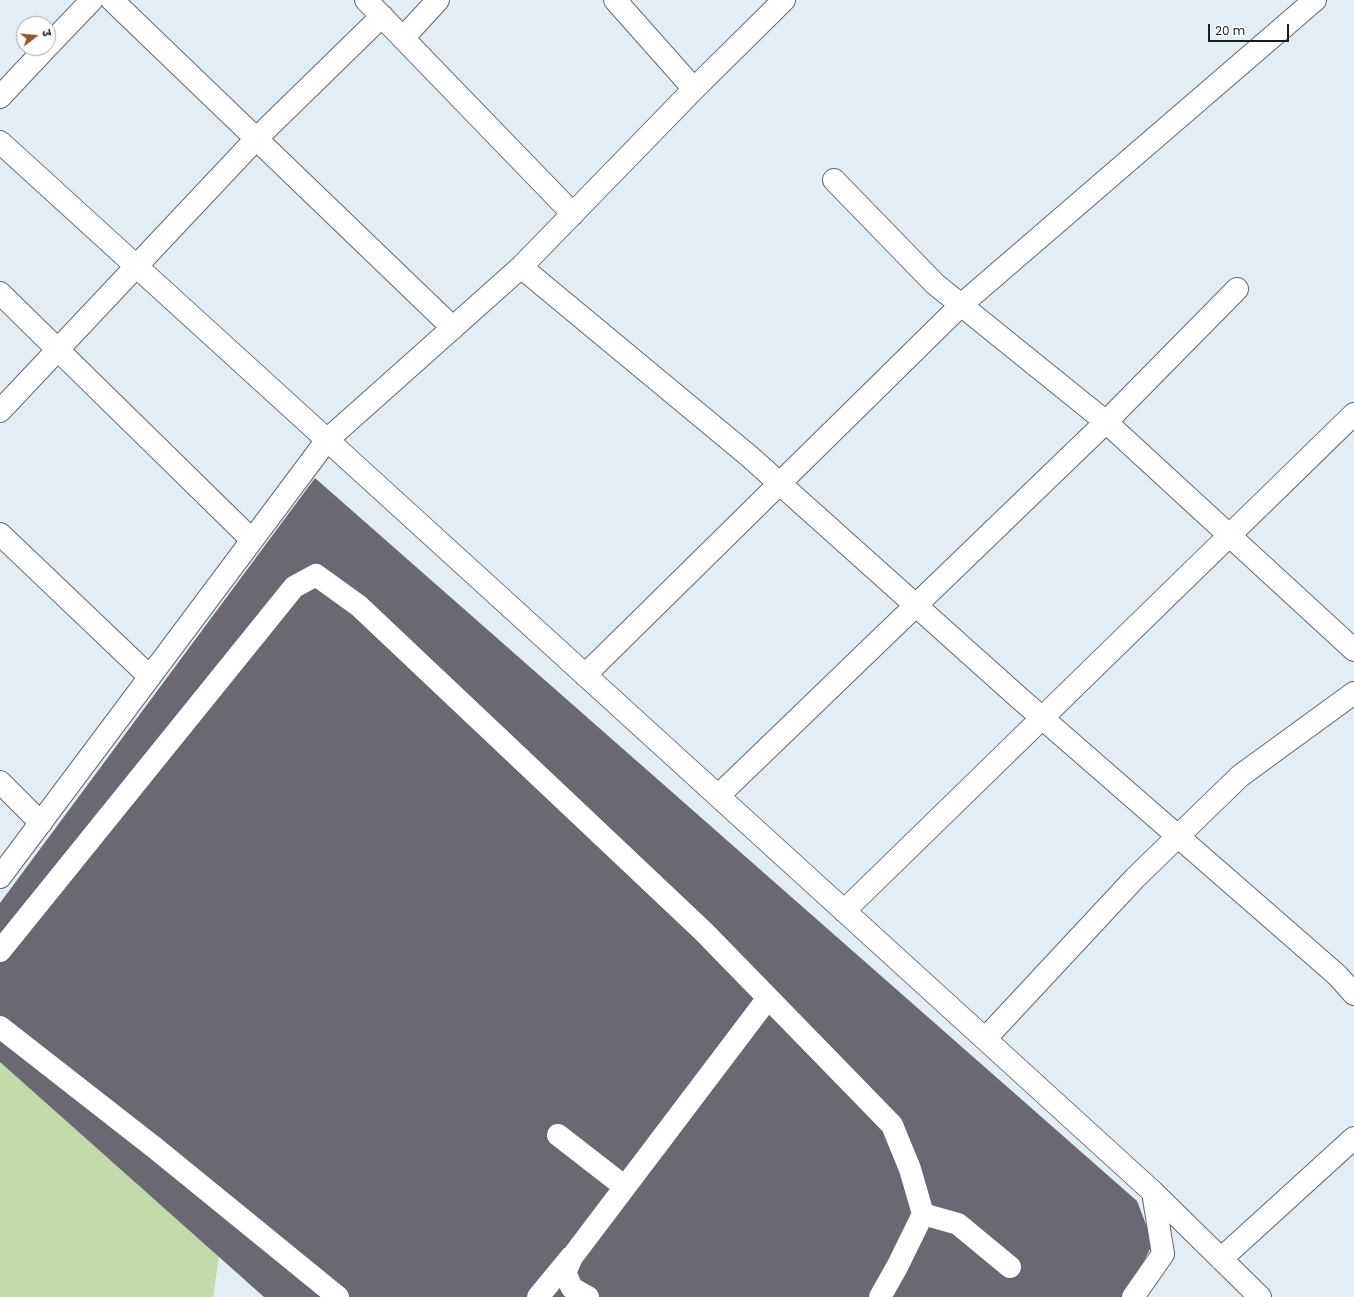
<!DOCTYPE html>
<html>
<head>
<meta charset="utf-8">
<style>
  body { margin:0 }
  #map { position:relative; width:1354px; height:1297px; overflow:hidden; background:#e3edf5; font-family:Poppins,"Noto Sans Devanagari",sans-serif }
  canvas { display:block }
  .north { position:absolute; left:16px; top:16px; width:40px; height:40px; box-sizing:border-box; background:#fff; border:1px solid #a4a5a6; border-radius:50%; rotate:74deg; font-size:11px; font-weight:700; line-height:16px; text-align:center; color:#1b1e21 }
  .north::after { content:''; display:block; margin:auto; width:14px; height:18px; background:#985525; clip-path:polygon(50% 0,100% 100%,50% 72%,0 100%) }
  .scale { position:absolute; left:1208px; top:24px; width:81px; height:18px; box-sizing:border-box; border:2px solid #1b1e21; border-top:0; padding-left:5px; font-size:12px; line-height:14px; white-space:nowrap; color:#1b1e21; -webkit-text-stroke:3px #fff; paint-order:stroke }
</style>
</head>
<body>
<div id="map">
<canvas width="1354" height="1297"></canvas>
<div class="north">उ</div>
<div class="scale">20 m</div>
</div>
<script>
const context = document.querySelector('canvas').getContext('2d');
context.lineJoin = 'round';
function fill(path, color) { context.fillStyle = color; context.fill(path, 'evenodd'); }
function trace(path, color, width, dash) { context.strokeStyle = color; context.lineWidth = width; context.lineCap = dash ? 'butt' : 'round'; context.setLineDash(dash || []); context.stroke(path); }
fill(new Path2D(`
  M0,1042L221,1242L213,1297H0Z`), '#c3daab');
fill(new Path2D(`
  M315,478L1137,1201L1153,1243L1135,1279L1122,1297H264L0,1062V903Z`), '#6a6872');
const minor = new Path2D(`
  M112,0L453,328
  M366,0L573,214
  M615,0L694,89
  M403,38L438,0
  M48,46L92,0
  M0,97L46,48
  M0,142L1153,1192L1163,1254L1133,1297
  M834,180L935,284L1106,422L1354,650
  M521,267L749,456L1017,696L1337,975L1354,994
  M0,293L252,540
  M0,411L256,139L382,16
  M0,534L150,677
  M585,675L961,305L1315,0
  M0,782L41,823
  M718,796L1106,422L1237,289
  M0,877L327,440L521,267L694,89L784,0
  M844,911L1354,414
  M0,951L294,587L316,575L359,606L704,932L892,1125L910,1169L923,1214L897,1267L880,1297
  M0,1027L155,1148L338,1297
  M985,1039L1135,878L1240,776L1354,693
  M558,1135L625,1187
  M1153,1192L1260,1297
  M923,1214L958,1224L1010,1267
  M1221,1259L1354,1138
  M538,1297L571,1257
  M588,1297L572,1288L565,1273L572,1257L768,998`);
trace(minor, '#616970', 24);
trace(minor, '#fff', 22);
</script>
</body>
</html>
